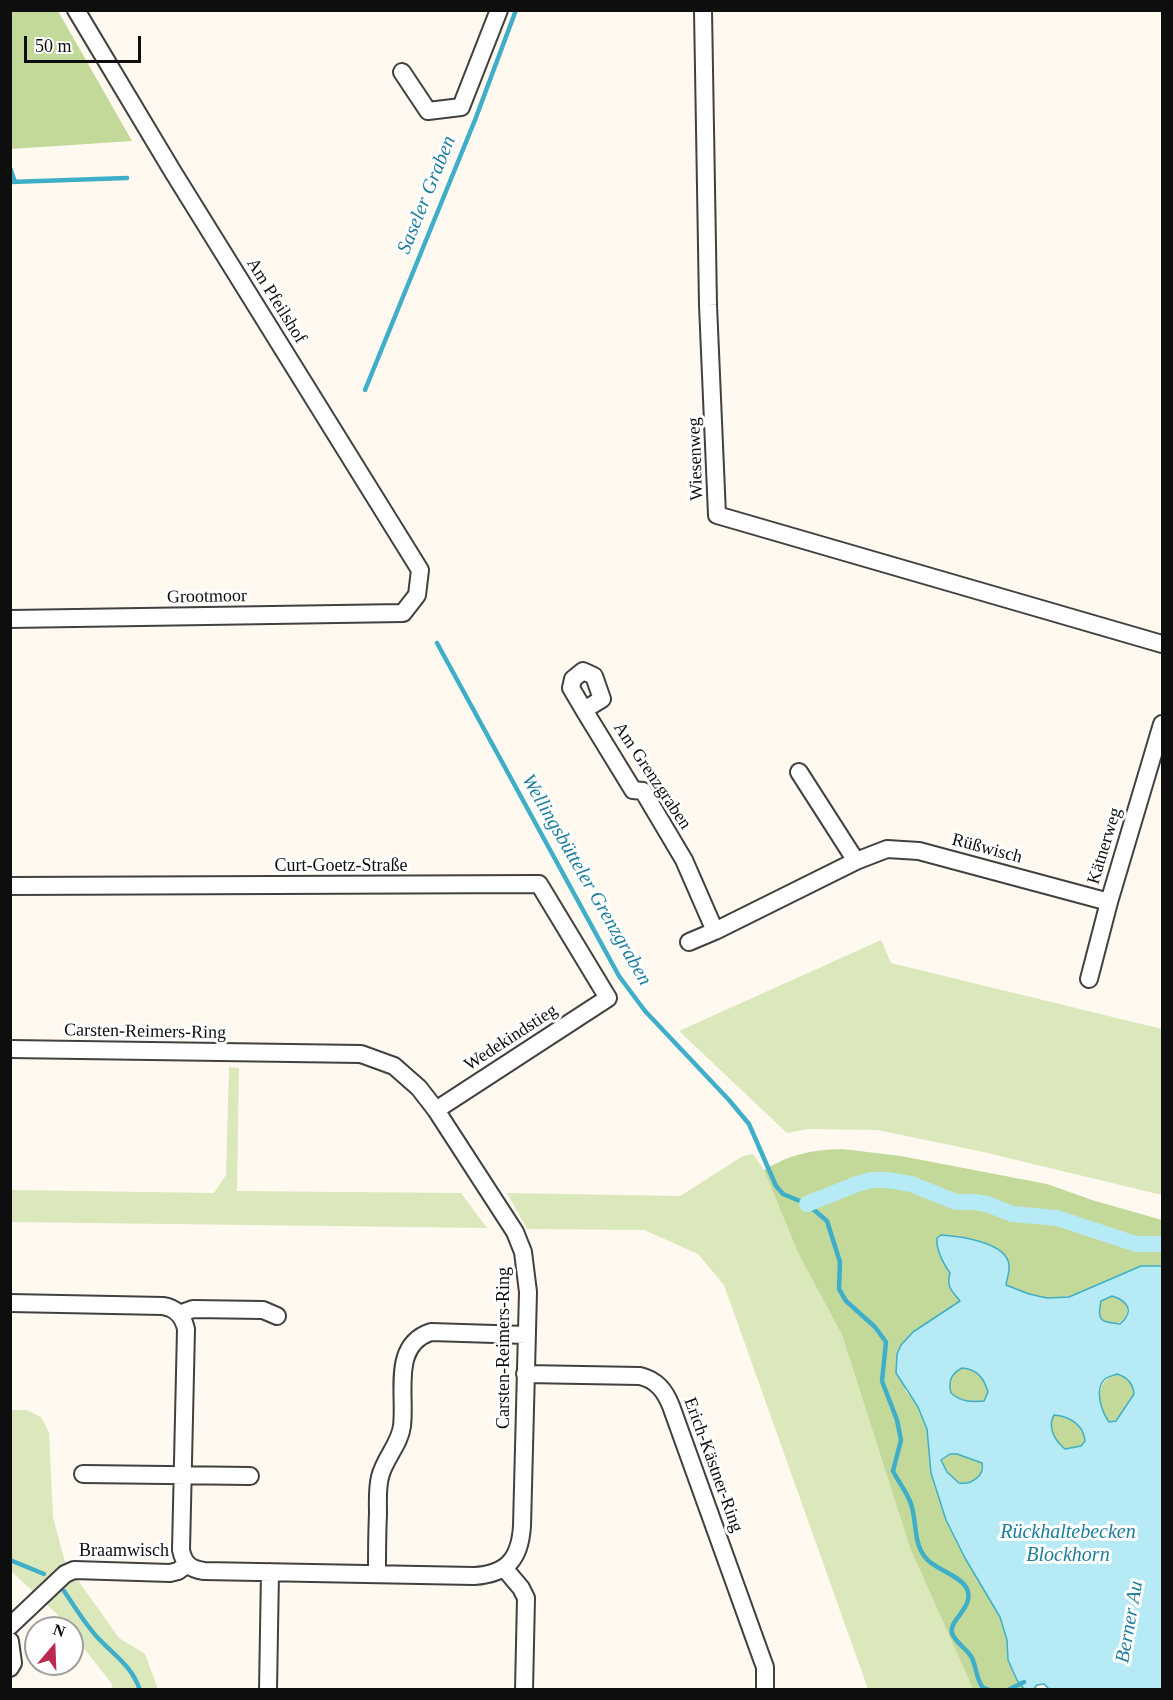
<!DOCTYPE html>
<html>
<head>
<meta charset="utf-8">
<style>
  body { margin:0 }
  #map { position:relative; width:1173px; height:1700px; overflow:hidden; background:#fff9f0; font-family:"Times New Roman",serif }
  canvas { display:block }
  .frame { position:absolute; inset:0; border:12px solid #0e0e0e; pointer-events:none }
  .north { position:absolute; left:24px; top:1616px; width:60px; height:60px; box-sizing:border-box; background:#fff; border:2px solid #9f9f9f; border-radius:50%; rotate:19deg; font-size:16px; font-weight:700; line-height:24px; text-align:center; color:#0e0e0e }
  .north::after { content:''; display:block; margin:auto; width:21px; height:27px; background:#bb2a4e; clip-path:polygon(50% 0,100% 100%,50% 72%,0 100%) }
  .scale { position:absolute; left:24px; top:36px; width:117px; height:27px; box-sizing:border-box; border:3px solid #0e0e0e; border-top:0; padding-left:8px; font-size:18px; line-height:21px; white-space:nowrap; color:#0e0e0e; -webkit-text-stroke:4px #fff; paint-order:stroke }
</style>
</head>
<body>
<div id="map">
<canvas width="1173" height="1700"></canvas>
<div class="frame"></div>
<div class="north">N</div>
<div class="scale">50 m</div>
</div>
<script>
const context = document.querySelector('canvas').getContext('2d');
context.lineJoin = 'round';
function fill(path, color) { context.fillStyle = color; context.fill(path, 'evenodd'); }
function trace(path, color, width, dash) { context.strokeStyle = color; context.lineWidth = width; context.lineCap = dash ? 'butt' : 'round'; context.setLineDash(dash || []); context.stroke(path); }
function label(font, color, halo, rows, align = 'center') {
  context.font = font + ' "Times New Roman",serif'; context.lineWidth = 6; context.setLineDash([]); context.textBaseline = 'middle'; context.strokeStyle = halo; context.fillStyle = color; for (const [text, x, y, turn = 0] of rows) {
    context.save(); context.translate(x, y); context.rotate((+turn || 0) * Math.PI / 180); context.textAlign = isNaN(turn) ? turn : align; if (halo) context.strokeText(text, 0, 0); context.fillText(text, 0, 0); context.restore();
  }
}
fill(new Path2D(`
  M881,940L891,963L1162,1029V1195L979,1151L877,1130L808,1129L787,1133L679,1031Z
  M229,1067L239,1068L237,1191L461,1193L487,1228L11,1222V1190L214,1193L226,1175Z
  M753,1154L764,1170L798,1253L842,1335L910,1548L973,1689H868L724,1285L698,1254L644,1230L527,1229L507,1193L680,1196L743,1156Z
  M10,1410H26L41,1417L49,1432L53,1517L65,1562L119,1638L145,1654L158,1689H112V1684L72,1633V1628H68L57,1614L11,1571Z`), '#dbe8bb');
fill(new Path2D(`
  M11,10L58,11L132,141L11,149Z
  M842,1149L901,1156L1047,1184L1092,1200L1162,1220V1266H1141L1069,1297L1047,1298L1029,1294L1006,1285L1007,1279L983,1243L968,1238L941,1235L942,1260L950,1273L960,1301L913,1332L905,1390L918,1407L927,1429L931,1473L946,1520L965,1558L1000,1617L1007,1640L1008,1661L1017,1680L1024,1689H973L910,1548L842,1335L798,1253L764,1170C791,1154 811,1150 842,1149Z
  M1099 1310a14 14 0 1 1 28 0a14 14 0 1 1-28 0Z
  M962,1368C977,1369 984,1378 988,1392L984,1401C971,1402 961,1402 951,1393C948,1380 951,1374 962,1368Z
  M1117,1374C1127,1377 1133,1384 1134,1394L1116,1421L1108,1422C1098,1404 1093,1382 1117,1374Z
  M1054,1415C1069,1416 1084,1425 1085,1441L1081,1446L1065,1449C1055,1441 1047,1428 1054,1415Z
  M950,1454H957L982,1463C985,1476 971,1485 959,1483L947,1472L941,1460Z`), '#c3d99a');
const water = new Path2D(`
  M941,1235C958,1236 1007,1242 1009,1265C1010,1271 1007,1278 1006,1285L1029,1294L1047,1298L1069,1297L1141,1266H1162V1689L1050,1690L1044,1684L1037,1685L1034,1689H1024L1017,1680L1008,1660L1007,1640L1000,1617L965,1558L946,1520L931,1473L927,1429L918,1407L896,1373L897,1354L901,1345L913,1332L960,1301C952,1291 946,1287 950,1273C943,1263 936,1251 937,1238ZM1112,1296C1128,1301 1135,1311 1120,1324C1103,1322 1096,1323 1101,1301ZM962,1368C977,1369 984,1378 988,1392L984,1401C971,1402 961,1402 951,1393C948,1381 951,1374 962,1368ZM1117,1374C1127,1377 1133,1383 1134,1394L1116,1421L1109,1422C1102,1412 1094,1390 1104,1380C1107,1376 1113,1376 1117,1374ZM1054,1415C1069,1416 1084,1425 1085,1441L1081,1446L1065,1449C1055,1441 1047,1427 1054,1415ZM950,1454H957L982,1463C985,1476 971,1485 959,1483L947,1472L941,1460Z`);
fill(water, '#b6eaf4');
trace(water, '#3faec9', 1.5);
trace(new Path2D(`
  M10,168L15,182
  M10,182L127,178
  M365,390L475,120L516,10
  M437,643L619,976L645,1011L729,1100L749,1124L776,1186L783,1194L807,1204L827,1221L840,1262L839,1289L846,1301L875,1327L886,1342L882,1381L897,1420L901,1440L893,1471C899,1483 907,1492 911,1504C917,1521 913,1542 925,1557C933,1569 958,1574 966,1587C977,1606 948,1620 952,1633C955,1643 968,1649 972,1658C977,1669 976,1679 983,1688L989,1690
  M10,1560L44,1574
  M64,1591C75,1607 85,1624 98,1638C115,1656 131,1665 140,1690
  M1008,1690L1024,1682`), '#3faec9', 4.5);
trace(new Path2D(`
  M807,1204L857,1184L872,1180H887L911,1184L956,1202H974L987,1204L1012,1214L1057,1218L1136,1244H1162`), '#b6eaf4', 16);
const minor = new Path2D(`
  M703,10L708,305L717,515L1162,644
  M402,72L428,111L461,107L499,10
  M10,619L403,613L417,595L420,570L173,172L76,10
  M584,710L571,688L573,679L583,671L594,676L602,699L584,710L633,790L643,791L684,860L715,931
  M799,772L856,861
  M10,886L539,884L608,998L436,1110
  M689,942L715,931L856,861L887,849L919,851L1109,902
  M1089,979L1109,902L1162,724
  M10,1049L361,1054L394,1066L419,1088L436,1110L515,1232L523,1252L528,1292L522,1526C520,1559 507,1574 474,1576L204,1571C190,1569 184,1564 181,1550L186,1329C183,1316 176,1308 163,1306L10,1303
  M179,1314L193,1309L263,1310L277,1316
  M525,1374L640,1376C657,1380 665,1391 671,1406L762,1659L765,1667V1690
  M83,1474L250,1476
  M504,1568L521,1588L526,1598L524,1690
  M377,1574C377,1554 377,1534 378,1514C378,1502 377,1489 380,1477C384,1459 400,1444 402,1426C406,1393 391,1345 431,1332L526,1335
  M10,1626L65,1574L74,1570L170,1573L178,1571L186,1565
  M10,1641L13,1663L10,1668
  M268,1690L270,1572`);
trace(minor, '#414141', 20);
trace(minor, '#fff', 16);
label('18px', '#0e0e0e', '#fff', [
  ["Am Pfeilshof",276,301,58],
  ["Wiesenweg",696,459,-92],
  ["Grootmoor",207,597,-1],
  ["Am Grenzgraben",652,776,56],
  ["Kätnerweg",1105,846,-73],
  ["Rüßwisch",987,849,15],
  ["Curt-Goetz-Straße",341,866],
  ["Carsten-Reimers-Ring",145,1032,1],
  ["Wedekindstieg",511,1038,-33],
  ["Carsten-Reimers-Ring",504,1348,-90],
  ["Erich-Kästner-Ring",713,1465,70],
  ["Braamwisch",124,1551]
]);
label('italic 20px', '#1b7e9d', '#fff', [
  ["Saseler Graben",427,195,-68],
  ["Wellingsbütteler Grenzgraben",586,880,60],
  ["Rückhaltebecken",1068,1533],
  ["Blockhorn",1068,1556],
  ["Berner Au",1130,1622,-80]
]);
</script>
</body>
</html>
